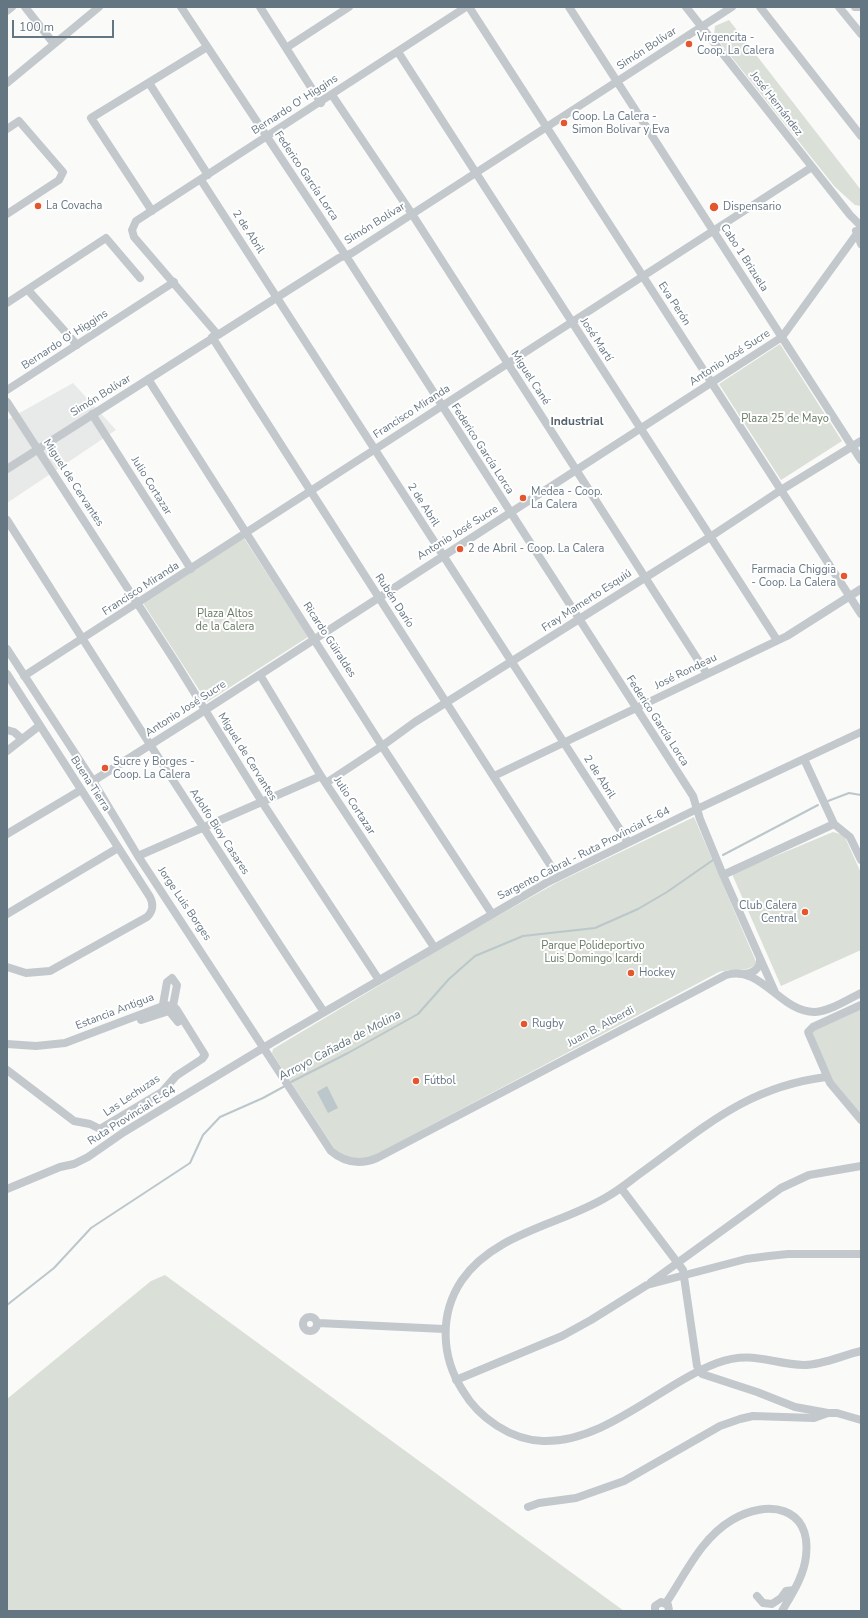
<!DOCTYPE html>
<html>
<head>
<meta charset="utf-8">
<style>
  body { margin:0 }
  #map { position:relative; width:868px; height:1618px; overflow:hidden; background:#fafaf8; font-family:"Nunito Sans",sans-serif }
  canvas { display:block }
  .frame { position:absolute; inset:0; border:8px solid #657683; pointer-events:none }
  .scale { position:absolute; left:12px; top:20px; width:102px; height:18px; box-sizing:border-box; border:2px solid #657683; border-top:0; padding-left:5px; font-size:12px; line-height:14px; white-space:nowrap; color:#657683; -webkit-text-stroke:3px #fff; paint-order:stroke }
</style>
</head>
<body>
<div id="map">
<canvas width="868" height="1618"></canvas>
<div class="frame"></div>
<div class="scale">100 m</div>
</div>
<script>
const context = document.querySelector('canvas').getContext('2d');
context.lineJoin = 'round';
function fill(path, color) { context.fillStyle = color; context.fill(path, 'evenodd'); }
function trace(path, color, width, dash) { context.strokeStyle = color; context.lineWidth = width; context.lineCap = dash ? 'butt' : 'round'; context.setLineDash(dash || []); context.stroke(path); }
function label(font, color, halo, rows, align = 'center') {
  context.font = font + ' "Nunito Sans",sans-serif'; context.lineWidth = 4; context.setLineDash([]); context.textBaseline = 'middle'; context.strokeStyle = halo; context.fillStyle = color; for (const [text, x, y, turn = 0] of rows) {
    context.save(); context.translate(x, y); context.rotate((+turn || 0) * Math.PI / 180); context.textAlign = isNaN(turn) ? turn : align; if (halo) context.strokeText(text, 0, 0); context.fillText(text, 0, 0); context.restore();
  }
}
fill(new Path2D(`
  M73,383L116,430L7,503V420Z`), '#e8e9e9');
fill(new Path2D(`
  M729,20L861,190V206L855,205L835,187L714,35L715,26Z
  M780,344L842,441L781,480L719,384Z
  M244,538L308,637L207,702L143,603Z
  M694,817L757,964C745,973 734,968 719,972L375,1155L357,1160L338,1154L272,1053L273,1049L460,937L558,882Z
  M833,832L844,835L861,873V950L781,986L732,874Z
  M861,1009V1116L830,1078L812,1033L814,1030Z
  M165,1275L624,1611H7V1399L151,1281Z`), '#dadfd7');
fill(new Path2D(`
  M327,1086L338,1108L328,1113L317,1092Z`), '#bbc7cb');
trace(new Path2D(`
  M828,801L849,793L861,795
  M723,855L818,805
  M289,1083L348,1053L418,1014L449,979L475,956L523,936L595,928L638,909L667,892L713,860
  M7,1305L54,1268L91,1228L190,1163L203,1135L220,1117L263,1098L285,1086`), '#bbc7cb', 2);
trace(new Path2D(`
  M25,7L54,44
  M181,7L346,256L693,796L700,819L723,875L775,992
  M260,7L321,103
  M469,7L861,614
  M569,7L861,460
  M686,7L850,215L861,226
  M760,7L861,136
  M839,7L861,34
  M855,7H861
  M7,11L12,7
  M286,48L349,7
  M398,52L777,640
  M7,83L99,7
  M149,83L208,175
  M332,95L412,214L707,674
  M7,129L19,121L63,172L59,180L7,214
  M201,180L628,842
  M152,211L91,118L207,47
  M856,231L861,244
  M28,290L77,345
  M7,303L106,238L140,278
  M218,335L134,237L132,230L136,221L466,7
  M212,337L558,877
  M148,379L382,746L492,914
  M7,390L174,282
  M7,402L176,663L262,802L379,980
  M92,414L191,569
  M7,469L339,258L352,253L732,7
  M7,520C112,685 216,850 324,1012
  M7,649L93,781L138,856L331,1151C345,1163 360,1165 377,1158L726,975C761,964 781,1013 815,1012C830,1011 847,1000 861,993
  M7,674L150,897C154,905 153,911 147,917L50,971L26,973L7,967
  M260,675L321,776L434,947
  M24,676L812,167
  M7,730L14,732L22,739
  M7,751L39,726
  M804,759L834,824L850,837L861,860
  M494,776L787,636L861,589
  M93,781L199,714L782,337L861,228
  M326,783L382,746L415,722L710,537L781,490L861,441
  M7,834L81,790
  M138,856L321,776
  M723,875L834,824
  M7,914L118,848
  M742,974C752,974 761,969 760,959
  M861,1005L813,1027L808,1032L830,1083L861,1120
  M162,1010L167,982L172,978L177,985L172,1011
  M141,1020L169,1011L178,1022
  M7,1044L36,1046L65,1043L163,1006C169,1005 173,1005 177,1010L205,1055L202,1059L176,1076L162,1092L100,1129L90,1124L74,1121L7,1070
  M826,1077C748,1087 707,1125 645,1170C632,1179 620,1190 605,1198C559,1225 495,1233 462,1280C439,1314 441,1357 463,1391C479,1418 511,1440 543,1441C605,1443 661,1384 717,1363C752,1350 771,1364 804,1365C823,1365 843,1355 861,1351
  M621,1188L683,1270L697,1366L702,1374L757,1392L795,1407L828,1413
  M7,1189L60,1167L74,1164L88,1157L124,1132L273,1042L546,883L697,809L861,732
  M651,1282L781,1188L809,1175L861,1166
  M303 1324a7 7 0 1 1 14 0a7 7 0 1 1-14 0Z
  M318,1323L444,1329
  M456,1380L562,1336L591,1320L647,1285L746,1259L769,1256L788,1254H861
  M528,1507L539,1503L576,1498L624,1481L720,1426L740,1419L753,1416L814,1418L828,1413H837L861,1420
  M757,1596L763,1603L772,1604L781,1598L786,1591L794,1590
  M666,1603C685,1575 701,1538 732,1520C767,1499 812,1506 806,1556C804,1576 792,1594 782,1611
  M655,1611V1606L661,1602L668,1605L669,1611`), '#c3c8cc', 8);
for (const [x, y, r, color] of [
  [689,44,4,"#e4572e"],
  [564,123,4,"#e4572e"],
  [38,206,4,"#e4572e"],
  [714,207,5,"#e4572e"],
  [523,498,4,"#e4572e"],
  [460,549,4,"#e4572e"],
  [844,576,4,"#e4572e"],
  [105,768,4,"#e4572e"],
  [805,912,4,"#e4572e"],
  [631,973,4,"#e4572e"],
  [524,1024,4,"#e4572e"],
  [416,1081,4,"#e4572e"]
]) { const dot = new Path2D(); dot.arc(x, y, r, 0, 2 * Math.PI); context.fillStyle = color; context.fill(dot); trace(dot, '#fff', 1.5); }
label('11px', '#657683', '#fff', [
  ["Virgencita -",697,38],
  ["Coop. La Calera",697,51],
  ["Coop. La Calera -",572,117],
  ["Simon Bolivar y Eva",572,130],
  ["La Covacha",46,206],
  ["Dispensario",723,207],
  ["Medea - Coop.",531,492],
  ["La Calera",531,505],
  ["2 de Abril - Coop. La Calera",468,549],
  ["Farmacia Chiggia",836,570,"right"],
  ["- Coop. La Calera",836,583,"right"],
  ["Sucre y Borges -",113,762],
  ["Coop. La Calera",113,775],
  ["Club Calera",797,906,"right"],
  ["Central",797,919,"right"],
  ["Hockey",639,973],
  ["Rugby",532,1024],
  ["Fútbol",424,1081]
], 'left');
label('11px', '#657683', '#fff', [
  ["Simón Bolívar",647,49,-33],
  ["José Hernández",776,104,52],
  ["Bernardo O' Higgins",295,105,-33],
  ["Federico García Lorca",306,176,56],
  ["Simón Bolívar",375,224,-32],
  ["2 de Abril",248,232,57],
  ["Cabo 1 Brizuela",744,258,57],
  ["Eva Perón",674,304,57],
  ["Bernardo O' Higgins",65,340,-33],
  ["José Martí",596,340,57],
  ["Antonio José Sucre",730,358,-33],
  ["Miguel Cané",530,378,57],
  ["Simón Bolívar",101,396,-32],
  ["Francisco Miranda",412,412,-33],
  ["Federico García Lorca",482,449,57],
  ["Miguel de Cervantes",73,483,57],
  ["Julio Cortazar",151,486,58],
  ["2 de Abril",423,505,57],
  ["Antonio José Sucre",458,533,-32],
  ["Francisco Miranda",141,589,-33],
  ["Rubén Darío",394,601,57],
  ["Fray Mamerto Esquiú",587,601,-33],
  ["Ricardo Güiraldes",329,640,57],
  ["José Rondeau",686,672,-26],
  ["Antonio José Sucre",186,709,-33],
  ["Federico García Lorca",657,721,57],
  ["Miguel de Cervantes",247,757,58],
  ["2 de Abril",599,777,57],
  ["Buena Tierra",90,784,57],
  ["Julio Cortazar",354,806,57],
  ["Adolfo Bioy Casares",219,832,57],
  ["Sargento Cabral - Ruta Provincial E-64",584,854,-27],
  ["Jorge Luis Borges",184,904,56],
  ["Estancia Antigua",115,1012,-21],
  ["Juan B. Alberdi",601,1027,-28],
  ["Las Lechuzas",132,1096,-34],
  ["Ruta Provincial E-64",132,1116,-32]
]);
label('11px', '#687a64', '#fff', [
  ["Plaza 25 de Mayo",785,419],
  ["Plaza Altos",225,614],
  ["de la Calera",225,627],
  ["Parque Polideportivo",593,946],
  ["Luis Domingo Icardi",593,959]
]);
label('bold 12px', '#57646e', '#fff', [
  ["Industrial",577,422]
]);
label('italic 12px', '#60757c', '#fff', [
  ["Arroyo Cañada de Molina",340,1046,-28]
]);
</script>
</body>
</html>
